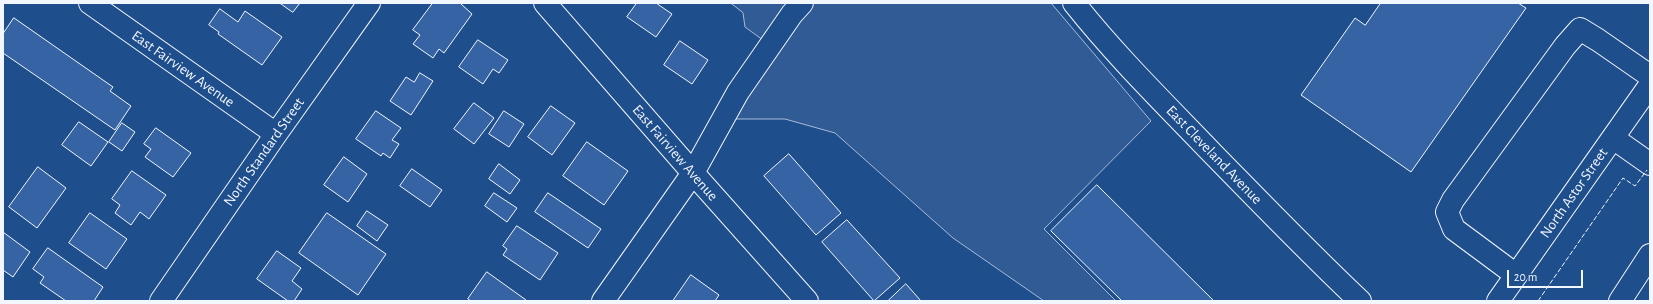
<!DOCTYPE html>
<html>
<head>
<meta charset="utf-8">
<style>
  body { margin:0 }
  #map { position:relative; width:1653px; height:304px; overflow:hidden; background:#1f4e8c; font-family:"Alegreya Sans",sans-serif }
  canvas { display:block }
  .frame { position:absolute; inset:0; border:4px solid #f2f6ff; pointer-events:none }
  .scale { position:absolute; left:1507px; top:270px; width:76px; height:18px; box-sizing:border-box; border:2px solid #f2f6ff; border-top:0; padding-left:5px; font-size:12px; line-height:14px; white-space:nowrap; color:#f2f6ff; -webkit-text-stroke:3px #1f4e8c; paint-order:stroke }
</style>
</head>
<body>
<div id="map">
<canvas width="1653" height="304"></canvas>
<div class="frame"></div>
<div class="scale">20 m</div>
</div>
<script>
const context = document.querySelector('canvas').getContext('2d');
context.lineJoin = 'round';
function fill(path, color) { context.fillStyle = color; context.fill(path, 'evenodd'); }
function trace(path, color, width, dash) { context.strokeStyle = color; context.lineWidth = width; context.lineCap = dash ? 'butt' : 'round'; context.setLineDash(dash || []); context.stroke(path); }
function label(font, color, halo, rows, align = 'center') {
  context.font = font + ' "Alegreya Sans",sans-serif'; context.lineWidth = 3; context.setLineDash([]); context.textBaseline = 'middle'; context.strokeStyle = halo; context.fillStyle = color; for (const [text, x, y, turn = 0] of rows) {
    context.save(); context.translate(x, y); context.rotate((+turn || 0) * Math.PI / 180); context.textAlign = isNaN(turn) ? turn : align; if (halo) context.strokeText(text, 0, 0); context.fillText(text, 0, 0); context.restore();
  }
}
const built = new Path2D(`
  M731,3H797L767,43L745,27L743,13Z
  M810,3H1051L1151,121L1044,229L1116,301H1044L953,238L835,133L785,119H735L732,113Z`);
fill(built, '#305b95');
trace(built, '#a8bbd7', 1);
const building = new Path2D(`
  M280,3H300L293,12Z
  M433,3H460L472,14L444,53L439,49L433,58L413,44L420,35L413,30Z
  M637,3H656L672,14L656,37L627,17Z
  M1381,3H1518L1526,8L1411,172L1301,95L1355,18L1365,25Z
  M220,9L238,22L245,11L282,37L262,65L218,34L219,32L209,25Z
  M14,18L113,87L110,91L131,106L115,130L3,53V34Z
  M478,40L508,60L499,73L493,69L483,84L459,67Z
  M680,41L708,60L692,84L664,65Z
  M420,73L433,81L411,115L390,101L406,77L414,82Z
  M474,103L494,118L474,144L454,129Z
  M551,106L575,123L552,155L528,137Z
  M376,111L401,128L392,140L399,144L390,158L383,153L381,156L356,139Z
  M504,111L524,124L509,147L489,134Z
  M79,122L108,142L91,166L62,145Z
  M122,123L135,132L122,151L109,142Z
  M156,128L191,153L173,177L145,157L151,149L144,144Z
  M587,142L628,171L604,205L563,176Z
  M789,154L841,213L816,235L764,176Z
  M344,157L367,174L348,202L324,185Z
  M499,164L520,180L510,194L489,179Z
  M38,167L66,188L37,228L9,207Z
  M412,169L442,190L430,207L400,186Z
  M132,171L166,195L149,219L140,212L131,225L115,213L120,205L112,199Z
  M1097,185L1214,301H1122L1051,231Z
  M494,193L517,208L507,222L485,206Z
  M548,193L601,229L588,248L535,212Z
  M367,211L388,225L377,241L357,226Z
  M90,213L127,239L106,269L69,243Z
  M327,213L386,254L358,295L299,253Z
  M847,220L900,278L874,301L822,242Z
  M517,226L558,253L540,280L503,255L507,249L503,246Z
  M3,232L30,252L13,277L3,270Z
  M48,248L103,287L94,301H66L40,283L44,277L33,269Z
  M277,251L301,268L292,281L302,289L294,301H288L257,279Z
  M487,272L526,300L525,301H471L468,299Z
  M691,275L719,295L715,301H673Z
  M906,284L921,301H888Z`);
fill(building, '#3563a3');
trace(building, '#f2f6ff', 1);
const minor = new Path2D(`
  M90,3L276,134
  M545,3L693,173L807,301
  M1074,3C1116,56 1165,104 1212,153C1261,203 1309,253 1360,301
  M1613,138L1650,164
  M1516,275L1454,229L1447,212L1453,200L1565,46L1580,29L1598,40L1650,76
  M161,301L276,134L369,3
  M603,301L693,173L738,92L792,14L802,3
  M1498,301L1650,85
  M1620,301L1650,255`);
trace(minor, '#f2f6ff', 24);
trace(minor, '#1f4e8c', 22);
trace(new Path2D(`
  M1538,301L1623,178L1635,186L1647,170`), '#f2f6ff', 1, [5, 2]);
label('15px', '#f2f6ff', '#1f4e8c', [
  ["East Fairview Avenue",183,69,35],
  ["North Standard Street",264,152,-55],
  ["East Fairview Avenue",675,153,49],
  ["East Cleveland Avenue",1214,155,46],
  ["North Astor Street",1574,193,-55]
]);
</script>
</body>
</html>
